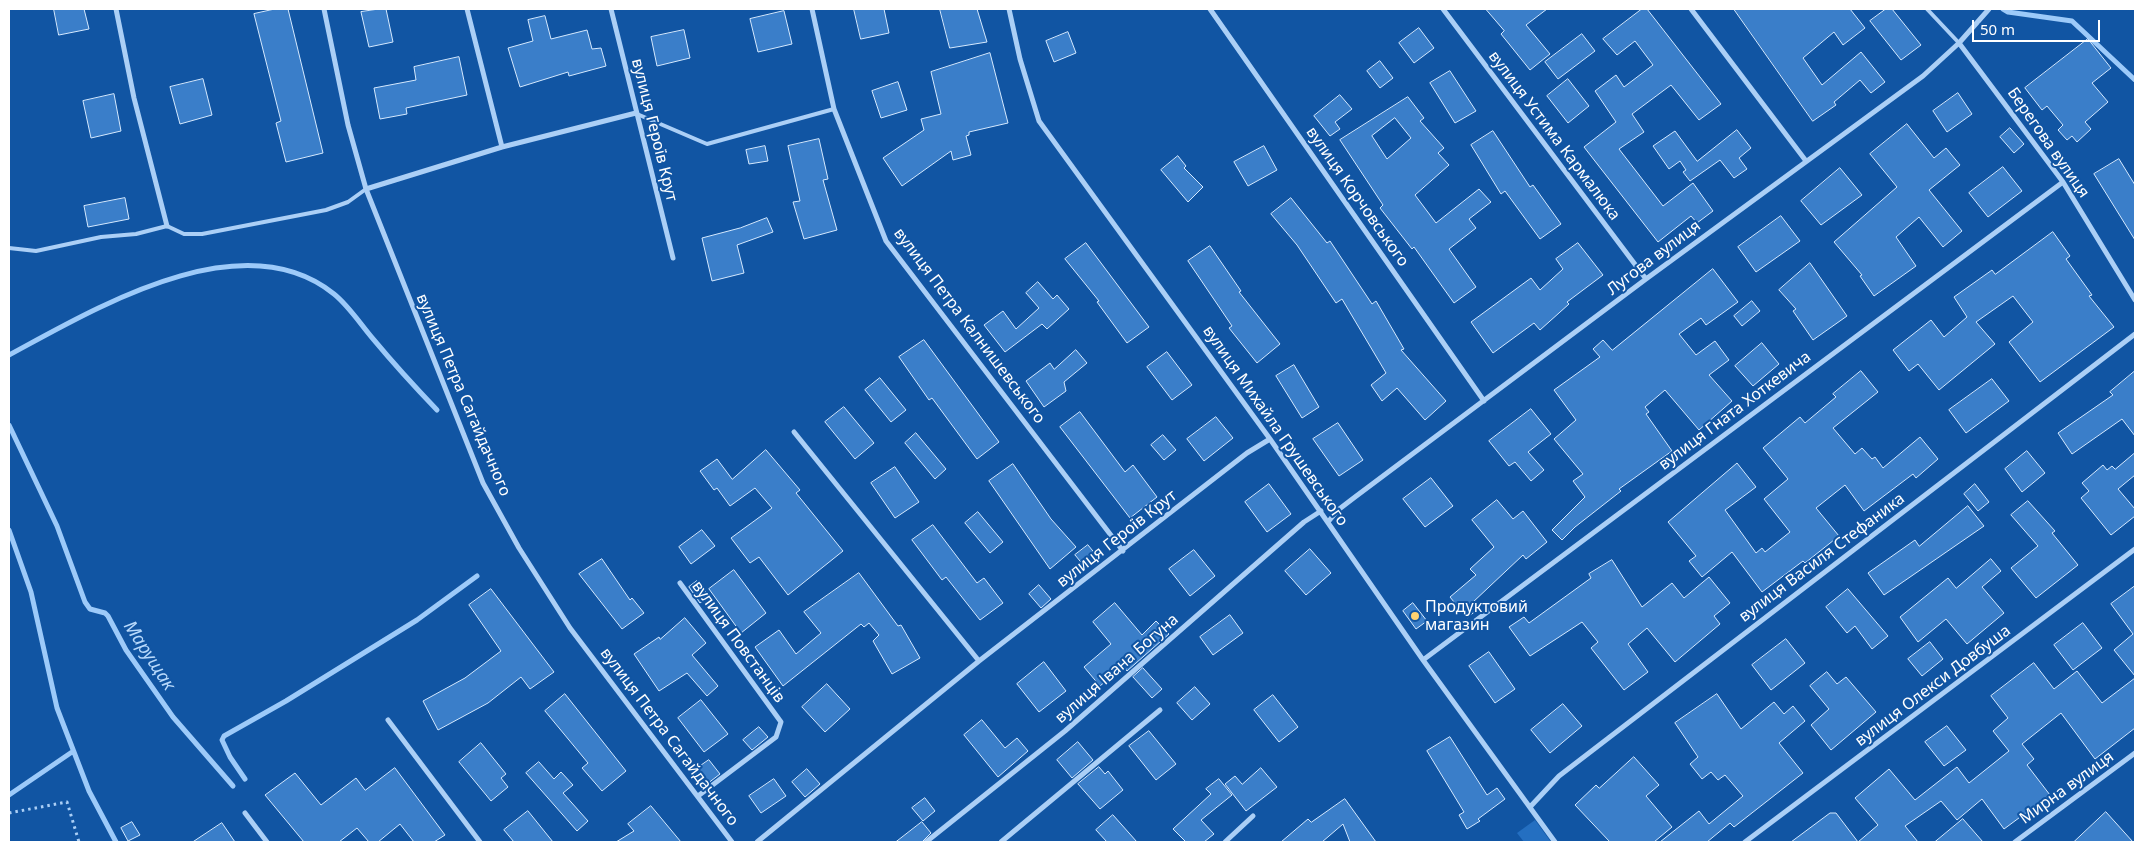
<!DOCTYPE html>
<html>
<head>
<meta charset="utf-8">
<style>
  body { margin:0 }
  #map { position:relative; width:2144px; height:851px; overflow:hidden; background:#1155a3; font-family:"Noto Sans",sans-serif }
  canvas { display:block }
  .frame { position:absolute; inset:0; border:10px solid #fff; pointer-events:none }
  .scale { position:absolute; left:1972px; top:20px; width:128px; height:22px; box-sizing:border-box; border:2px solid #fff; border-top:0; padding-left:6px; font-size:15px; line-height:18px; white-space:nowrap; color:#fff; -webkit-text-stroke:4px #1155a3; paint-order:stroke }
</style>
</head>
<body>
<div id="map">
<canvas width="2144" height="851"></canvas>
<div class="frame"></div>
<div class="scale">50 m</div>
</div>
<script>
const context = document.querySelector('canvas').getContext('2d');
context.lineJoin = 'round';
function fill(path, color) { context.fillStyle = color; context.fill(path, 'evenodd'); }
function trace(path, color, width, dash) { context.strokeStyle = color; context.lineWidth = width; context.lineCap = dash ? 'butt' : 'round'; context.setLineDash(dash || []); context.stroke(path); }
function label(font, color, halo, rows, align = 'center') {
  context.font = font + ' "Noto Sans",sans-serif'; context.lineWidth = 4; context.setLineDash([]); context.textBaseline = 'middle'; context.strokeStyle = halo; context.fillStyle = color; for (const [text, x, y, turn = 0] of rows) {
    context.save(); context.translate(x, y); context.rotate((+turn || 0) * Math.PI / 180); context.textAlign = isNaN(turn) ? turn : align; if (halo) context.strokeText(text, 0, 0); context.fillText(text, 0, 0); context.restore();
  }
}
fill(new Path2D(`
  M1535,820L1551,842H1524L1517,833Z`), '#246fc1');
trace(new Path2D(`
  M2003,9L2008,12L2072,21L2135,80
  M9,355C96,308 242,220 334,294C349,306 361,325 374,340C394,364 415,387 437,410
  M9,425L57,526L85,602L90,609L105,613L108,616L126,650L173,717L233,786
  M9,530L31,592L57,708L89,791L116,842
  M245,779L230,757L222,740L224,736L286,701L417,620L477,576
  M9,795L72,752`), '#9dcaf9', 5);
const building = new Path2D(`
  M54,9H84L89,29L59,35Z
  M275,9H288L323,153L286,162L276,123L281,121L254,14Z
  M379,9H386L393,42L369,47L361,12Z
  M854,9H884L889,33L861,39Z
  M940,9H977L987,42L950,48Z
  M1486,9H1547L1526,25L1550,54L1530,70L1501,34L1504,31Z
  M1642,9H1647L1721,104L1699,120L1671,85L1632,114L1644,132L1619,149L1663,206L1693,183L1713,211L1697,223L1691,216L1658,242L1584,147L1616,122L1595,91L1616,75L1624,87L1653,65L1635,41L1617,55L1603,39Z
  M1734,9H1850L1865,28L1843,45L1834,32L1803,58L1822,85L1861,52L1885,82L1871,93L1860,80L1834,102L1836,105L1813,121Z
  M1886,9H1892L1921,45L1901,60L1870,21Z
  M784,11L792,44L758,52L750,19Z
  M545,16L551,39L587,30L592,49L601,48L606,66L569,76L568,72L520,87L508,48L533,41L528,20Z
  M1419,28L1434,48L1414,63L1399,43Z
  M684,30L690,58L657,66L651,37Z
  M1068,32L1076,53L1054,62L1046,41Z
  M1582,34L1595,51L1558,79L1545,62Z
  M2088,39L2111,68L2092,83L2108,102L2085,122L2091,129L2077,142L2072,136L2067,140L2058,130L2063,125L2047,106L2042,110L2025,88Z
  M990,53L1008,123L969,132V135L966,136L971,155L953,160L951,151L902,186L883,158L924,130L921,119L941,114L931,72Z
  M459,57L467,95L406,108L407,114L380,119L374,88L416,80L414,67Z
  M1380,61L1393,78L1380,88L1367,71Z
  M1450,71L1476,111L1455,123L1430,83Z
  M203,79L212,115L180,124L170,87Z
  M1568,79L1589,106L1568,123L1547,96Z
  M898,82L907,110L881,118L872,91Z
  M1958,93L1972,114L1947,132L1933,111Z
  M114,94L121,131L91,138L83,101Z
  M1340,95L1352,109L1335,122L1340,129L1330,136L1314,116Z
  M1408,97L1424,118L1420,121L1444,148L1438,153L1449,165L1415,195L1436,223L1479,189L1491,202L1469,219L1476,228L1449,249L1476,287L1454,303L1414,247L1412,249L1380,208L1383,205L1340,140ZM1395,118L1411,138L1387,159L1372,136Z
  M1907,124L1934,158L1946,148L1960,165L1929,190L1962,231L1943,247L1919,217L1896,237L1916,266L1874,296L1860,276L1862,275L1834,242L1897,187L1870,154Z
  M2010,128L2024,144L2014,153L2000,137Z
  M1737,130L1751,148L1739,158L1747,169L1734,178L1720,160L1690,181L1683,172L1686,170L1680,161L1669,169L1653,146L1675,131L1697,161Z
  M1493,131L1530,187L1533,185L1561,224L1540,239L1505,191L1501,194L1471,145Z
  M819,139L828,179L823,180L837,230L804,239L793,202L800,201L788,146Z
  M765,146L768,161L749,164L746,150Z
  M1264,146L1277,170L1248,186L1234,162Z
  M1178,156L1186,166L1184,168L1203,187L1188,202L1161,170Z
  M2119,159L2135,185V240L2094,174Z
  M2003,167L2022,191L1988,217L1969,193Z
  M1840,168L1862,195L1821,225L1801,201Z
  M125,198L129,219L88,227L84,206Z
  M1291,198L1327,243L1330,241L1372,304L1376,301L1404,349L1401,350L1446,401L1425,420L1397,388L1382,401L1371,385L1386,373L1342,299L1336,303L1297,245L1271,214Z
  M1781,216L1800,241L1756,272L1738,247Z
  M767,218L773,232L737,245L744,273L712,281L702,238L740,228Z
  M2053,232L2070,256L2066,259L2092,295L2089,296L2114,327L2040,382L2009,342L2033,322L2013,296L1976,322L1995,344L1939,390L1918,364L1909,371L1893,350L1931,320L1944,337L1967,317L1954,297L1992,270L1995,274Z
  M1086,243L1149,327L1127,343L1097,302L1099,301L1065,259Z
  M1578,243L1603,275L1567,302L1569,304L1540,330L1534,323L1493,353L1471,322L1531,278L1540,290L1563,269L1556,259Z
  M1210,246L1241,291L1239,292L1280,344L1257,363L1229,328L1232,326L1188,261Z
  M1810,263L1847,316L1813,340L1793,311L1796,309L1779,290Z
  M1713,269L1738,302L1706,325L1701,318L1679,334L1696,355L1715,341L1729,360L1709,375L1732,401L1699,430L1665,390L1645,407L1649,412L1646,414L1672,451L1619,489L1621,491L1575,527L1562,540L1552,530L1585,497L1573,481L1583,474L1554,439L1576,420L1554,390L1600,357L1593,349L1603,340L1612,350Z
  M1038,282L1053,299L1057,295L1069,309L1047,329L1042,324L1005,352L984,325L1003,311L1016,329L1039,308L1026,293Z
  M1752,301L1760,311L1742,326L1734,316Z
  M924,340L999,442L977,459L932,398L929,400L899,357Z
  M1762,343L1779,364L1753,386L1735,366Z
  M1076,350L1087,363L1064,382L1066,391L1044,407L1026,381L1050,363L1054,369Z
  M1167,352L1192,385L1172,400L1147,367Z
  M1294,365L1319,407L1302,418L1276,376Z
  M1861,371L1878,392L1833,428L1855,454L1862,448L1872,459L1875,457L1883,468L1920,437L1938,459L1916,478L1913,474L1864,511L1845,485L1816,508L1839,536L1805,563L1803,561L1762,592L1732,552L1702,577L1689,561L1696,556L1668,522L1737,463L1756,487L1725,510L1756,553L1762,548L1765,552L1790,532L1764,499L1788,479L1763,448L1800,417L1805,423L1836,397L1833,394Z
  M2135,371V436L2122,419L2072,454L2058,433L2113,395L2110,392Z
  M880,378L906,410L891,422L865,390Z
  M1992,379L2009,401L1966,433L1949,410Z
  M844,407L874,443L855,459L825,422Z
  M1531,409L1551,434L1528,452L1544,470L1531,481L1515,462L1509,466L1489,441Z
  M1080,412L1125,472L1133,465L1157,497L1130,518L1060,427Z
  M1216,417L1233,438L1204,461L1187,439Z
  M1338,423L1363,460L1339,476L1313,439Z
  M916,433L946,469L935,479L905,443Z
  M1163,435L1176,450L1164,460L1151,445Z
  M766,450L800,490L796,493L843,551L788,595L759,557L750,563L731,538L772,508L755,488L730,506L717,488L714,490L700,471L717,459L732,479Z
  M2027,451L2045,473L2022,492L2005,469Z
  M2135,453V475L2118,489L2135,509V516L2111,535L2081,498L2089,491L2082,483L2103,465L2107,470L2112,466L2115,469Z
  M1013,464L1051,519L1076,547L1050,569L989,481Z
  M895,467L919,502L895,518L871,483Z
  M1431,478L1453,506L1425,527L1403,499Z
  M1269,484L1291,514L1267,532L1245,502Z
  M1975,484L1989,502L1978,511L1964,494Z
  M1497,500L1513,519L1523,511L1547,542L1526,559L1523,555L1472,603L1478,609L1467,618L1450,597L1476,575L1470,569L1494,547L1472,520Z
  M2028,501L2055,531L2052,533L2078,565L2036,598L2011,568L2038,546L2011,515Z
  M1968,506L1984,526L1884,595L1868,573L1915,540L1919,546Z
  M978,512L1003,542L990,553L965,523Z
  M933,525L977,583L984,578L1003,603L980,620L946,577L942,580L912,540Z
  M702,530L715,546L691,564L679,547Z
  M1088,545L1097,556L1085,567L1075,555Z
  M1310,549L1331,573L1306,595L1285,571Z
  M1194,550L1215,576L1190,596L1169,569Z
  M602,559L630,600L632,598L644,613L622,629L579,574Z
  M1991,559L2001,571L1982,587L2004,613L1967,644L1946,619L1918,642L1900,617L1948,578L1956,588Z
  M1612,560L1642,607L1672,583L1684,598L1709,577L1730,603L1714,616L1720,624L1675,662L1647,628L1628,644L1648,672L1624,690L1591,648L1598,642L1582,622L1530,656L1509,627L1524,617L1529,623L1591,578L1589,574Z
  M734,570L766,613L741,633L709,589Z
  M859,573L898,626L901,625L920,658L892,674L873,641L879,635L869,623L864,627L861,624L783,686L755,647L779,630L796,654L821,633L804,612Z
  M697,581L709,596L700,603L689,587Z
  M1039,585L1051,599L1041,608L1029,594Z
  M2135,586V676L2114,650L2133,634L2111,604Z
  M491,589L554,672L530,689L521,677L488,703L438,730L423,701L465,678L501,651L469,605Z
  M1848,589L1888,636L1872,649L1855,626L1847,633L1826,607Z
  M1115,603L1142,635L1156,621L1169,634L1127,671L1123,666L1100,686L1084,667L1111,644L1093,622Z
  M1413,603L1427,621L1416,629L1403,611Z
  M1230,615L1243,633L1213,655L1200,637Z
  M685,618L706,643L692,655L718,686L707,696L687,673L659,691L634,654L659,637L660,639Z
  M2083,623L2102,648L2073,670L2054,645Z
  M1786,639L1805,663L1771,690L1752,665Z
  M1930,642L1943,659L1922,676L1908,659Z
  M1489,652L1515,689L1495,703L1469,666Z
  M1044,662L1066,691L1039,712L1017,684Z
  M2034,663L2054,689L2077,671L2102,703L2135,678V728L2095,759L2061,713L2022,744L2034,759L2027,765L2050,795L2004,829L1982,799L1957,820L1941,801L1905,826L1918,842H1791L1830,813H1836L1858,842L1878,825L1855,798L1889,769L1915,800L1957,767L1969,783L2009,751L1993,731L2008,718L1991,696Z
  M1143,668L1162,689L1152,698L1133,677Z
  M1827,672L1837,684L1846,677L1876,712L1831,750L1811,725L1829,709L1810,686Z
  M827,684L850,709L825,732L802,707Z
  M1195,687L1210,704L1192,720L1177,703Z
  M565,694L626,771L602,791L582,768L588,763L545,711Z
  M1717,694L1741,729L1774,702L1784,714L1793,706L1805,721L1779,743L1803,773L1734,827L1730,823L1707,842H1660L1699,811L1709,824L1743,796L1725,775L1718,780L1711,772L1702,779L1690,764L1698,757L1675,723Z
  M1273,695L1298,727L1279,742L1254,710Z
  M701,700L728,734L704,752L678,718Z
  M1563,704L1582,726L1550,753L1531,730Z
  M982,720L1005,748L1017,738L1028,751L998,777L964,735Z
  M1947,726L1966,750L1944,766L1925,742Z
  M759,727L768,737L752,750L743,740Z
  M1149,731L1176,764L1156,780L1129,746Z
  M1450,737L1487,795L1497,788L1505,799L1478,819L1480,821L1467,829L1459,815L1464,812L1427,751Z
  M1078,742L1093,760L1072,778L1057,760Z
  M481,743L506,774L501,778L508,787L491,801L459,762Z
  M1634,757L1659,785L1646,796L1672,827L1654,842H1610L1575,805L1596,785L1599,788Z
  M709,760L720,774L707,784L696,769Z
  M539,762L554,779L561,772L573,785L563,793L588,821L577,831L526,773Z
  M1099,767L1105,774L1108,771L1123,790L1100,809L1078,784Z
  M395,768L445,835L434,842H414L400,824L378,842H369L357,828L339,842H304L265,795L295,773L321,805L356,778L365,790Z
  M1261,768L1277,787L1246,811L1225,784L1235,776L1242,784Z
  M807,769L820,784L805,797L792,782Z
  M774,779L786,796L761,813L749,796Z
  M1219,779L1232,795L1201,820L1214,834L1204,842H1186L1173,829L1211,794L1206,789Z
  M925,798L935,811L923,821L912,808Z
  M1345,799L1376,842H1350L1343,824L1322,842H1281L1308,819L1311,822Z
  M651,806L681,842H616L634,831L628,824Z
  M528,811L553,842H514L504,830Z
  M2106,812L2133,842H2074Z
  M1113,815L1137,842H1107L1096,830Z
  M1963,819L1983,842H1935Z
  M132,822L140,835L128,841L121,828Z
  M922,822L931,833L922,842H896Z
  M222,823L235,842H193Z`);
fill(building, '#3a7ec9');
trace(building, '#d5e9fe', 1);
trace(new Path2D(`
  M9,813L67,802L79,842`), '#abcff6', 3, [2.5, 4]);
trace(new Path2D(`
  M1927,9L1959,43
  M637,114L707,144L834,109
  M9,248L36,251L101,237L136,234L167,226L184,234H202L326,210L348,202L366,189`), '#abcff6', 4);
trace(new Path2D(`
  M116,9L134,98L167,226
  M324,9L348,125L366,189L502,147L636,113
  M467,9L502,147
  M611,9L673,258
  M812,9L834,109L886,241L1123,551
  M1009,9L1020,59L1039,121L1270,439L1423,660L1555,842
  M1210,9L1484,401
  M1443,9L1646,279
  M1691,9L1806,161
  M1959,43L2063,182L2135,300
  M366,189L483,483L519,548L570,628L732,842
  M794,432L979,661
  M1328,522L1338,510L1355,497L1646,279L1923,76L1959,43L1989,9
  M680,583L781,722L776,737L698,796
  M1423,660L2063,182
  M388,720L480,842
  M1530,807L1559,776L2135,334
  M245,813L267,842
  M757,842L979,661L1247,453L1270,439
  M926,842L1065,731L1304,522L1321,511
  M1001,842L1160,710
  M1225,842L1253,816
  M1745,842L2135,549
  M2015,842L2135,753`), '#abcff6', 5);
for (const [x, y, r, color] of [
  [1415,616,5,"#ffd270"]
]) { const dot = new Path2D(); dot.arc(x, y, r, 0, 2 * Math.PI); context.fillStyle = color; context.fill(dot); trace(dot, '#1155a3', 2); }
label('16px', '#fff', '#1155a3', [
  ["вулиця Героїв Крут",654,130,76],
  ["вулиця Устима Кармалюка",1554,136,53],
  ["Берегова вулиця",2048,143,55],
  ["вулиця Корчовського",1357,197,55],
  ["Лугова вулиця",1654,258,-37],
  ["вулиця Петра Калнишевського",969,326,53],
  ["вулиця Петра Сагайдачного",463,395,67],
  ["вулиця Гната Хоткевича",1735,411,-37],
  ["вулиця Михайла Грушевського",1275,426,55],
  ["вулиця Героїв Крут",1117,539,-38],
  ["вулиця Василя Стефаника",1822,558,-37],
  ["вулиця Повстанців",738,642,54],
  ["вулиця Івана Богуна",1117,669,-41],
  ["вулиця Олекси Довбуша",1933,686,-37],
  ["вулиця Петра Сагайдачного",669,737,53],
  ["Мирна вулиця",2067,788,-36]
]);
label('16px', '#fff', '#1155a3', [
  ["Продуктовий",1425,607],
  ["магазин",1425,625]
], 'left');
label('italic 18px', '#b8d9fb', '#1155a3', [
  ["Марущак",149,656,57]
]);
</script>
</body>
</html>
